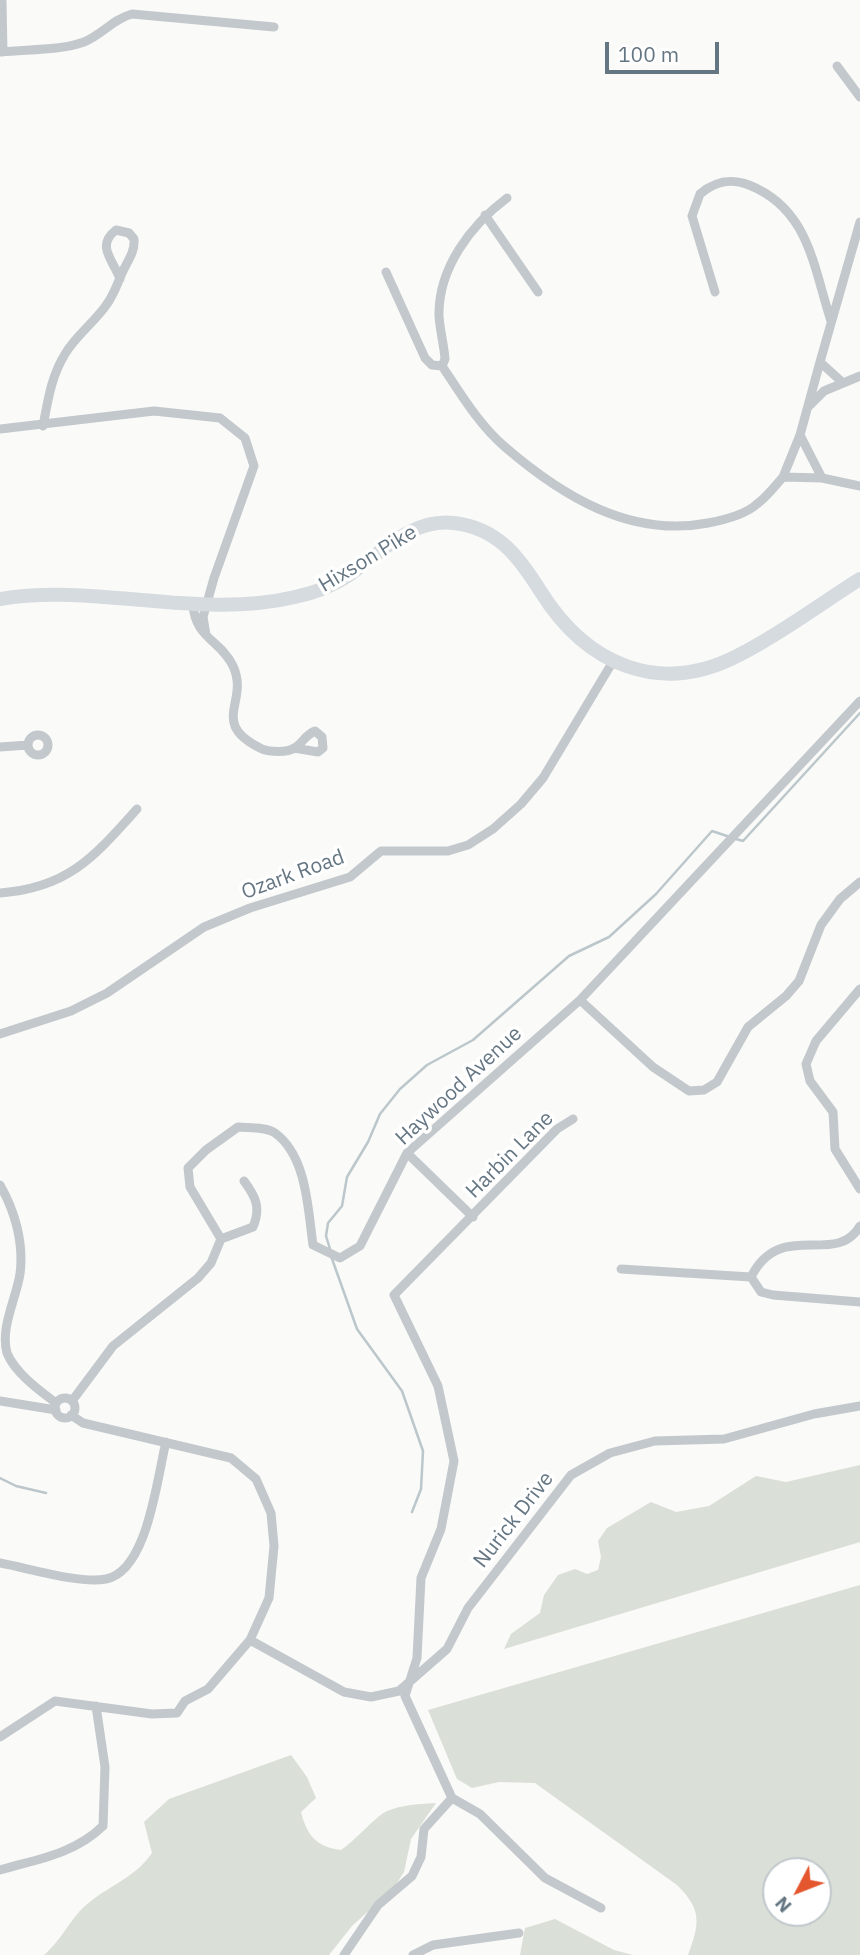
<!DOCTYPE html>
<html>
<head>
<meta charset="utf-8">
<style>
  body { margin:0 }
  #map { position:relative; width:860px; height:1955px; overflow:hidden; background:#fafaf8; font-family:"IBM Plex Sans",sans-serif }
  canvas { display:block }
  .north { position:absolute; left:762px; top:1857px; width:70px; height:70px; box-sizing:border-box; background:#fff; border:2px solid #c1c8cd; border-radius:50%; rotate:228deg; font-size:19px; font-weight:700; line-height:28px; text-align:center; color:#657683 }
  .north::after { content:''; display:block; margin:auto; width:24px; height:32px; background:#e4572e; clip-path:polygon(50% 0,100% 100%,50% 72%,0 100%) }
  .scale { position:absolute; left:605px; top:42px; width:114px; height:32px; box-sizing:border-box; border:4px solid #657683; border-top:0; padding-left:9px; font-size:21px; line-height:24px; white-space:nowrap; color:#657683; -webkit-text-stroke:5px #fff; paint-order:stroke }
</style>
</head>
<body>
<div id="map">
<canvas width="860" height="1955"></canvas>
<div class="north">N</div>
<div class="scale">100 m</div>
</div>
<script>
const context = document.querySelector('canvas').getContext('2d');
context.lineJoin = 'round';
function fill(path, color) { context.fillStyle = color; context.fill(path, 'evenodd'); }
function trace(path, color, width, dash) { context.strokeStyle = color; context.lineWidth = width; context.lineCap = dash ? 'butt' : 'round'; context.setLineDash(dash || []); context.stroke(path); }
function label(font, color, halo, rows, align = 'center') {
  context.font = font + ' "IBM Plex Sans",sans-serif'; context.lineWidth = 7; context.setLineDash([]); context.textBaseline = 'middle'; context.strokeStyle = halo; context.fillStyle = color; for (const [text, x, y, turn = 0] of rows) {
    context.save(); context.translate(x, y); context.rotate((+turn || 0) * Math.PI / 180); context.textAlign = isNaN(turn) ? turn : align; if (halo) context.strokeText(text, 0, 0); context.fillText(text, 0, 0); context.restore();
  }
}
fill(new Path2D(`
  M860,1465V1542L504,1649L511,1634L540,1613L544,1595L558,1575L575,1569L587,1574L598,1570L601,1557L598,1541L607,1528L651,1502L676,1512L709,1506L756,1476L786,1482Z
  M860,1585V1955H688C700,1923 702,1910 677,1885L535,1783L499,1782L472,1788L457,1779L428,1710ZM776,1871H818V1913H776Z
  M291,1755L307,1777L316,1798L301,1812C307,1836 317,1847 341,1850C355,1840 365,1828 378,1817C391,1805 418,1804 436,1803L411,1839L404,1872L393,1889L352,1926L329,1955H44C59,1942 67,1926 79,1912C101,1888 134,1880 152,1853L144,1822L169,1799Z
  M555,1919L614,1950L633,1955H520L525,1928Z`), '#dadfd7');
trace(new Path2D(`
  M736,839L743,841L860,713
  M330,1249L326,1236L328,1223L342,1206L347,1177L368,1142L380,1114L400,1089L427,1065L473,1040L569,956L609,937L656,894L712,831L730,837
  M331,1256L357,1329L402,1391L423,1451L421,1489L412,1512
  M0,1478L16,1486L46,1493`), '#bbc7cb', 2.5);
trace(new Path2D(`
  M2,0L3,52
  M0,52C27,49 59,51 84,42C102,35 113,19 132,14L274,27
  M837,66L860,97
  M485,215L538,292
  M386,272L425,358L432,365L442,366
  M715,292L692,216L700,194C715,181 730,178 749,185C809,209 813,266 831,321
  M820,362L800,435L822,478
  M442,366C461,394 479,425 505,447C562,496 630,538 708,523C724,520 745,515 757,504C767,497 775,486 783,477L822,478L860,486
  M442,366L445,359C444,345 440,331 439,316C438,268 471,225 507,198
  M842,382L820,362L860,222
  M809,406L824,391L860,376
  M43,426C48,400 51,377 65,354C76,335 95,322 107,304C115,293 118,281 124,269C129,259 135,251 134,239L129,233L116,230C95,246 114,261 120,279
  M0,429L154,411L220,418L245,438L254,466L214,578L203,617L206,635
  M783,477L800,435
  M193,604C195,639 220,639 233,666C250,702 208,723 262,749C270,752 287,753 294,748C302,744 305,735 315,731L322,737L323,748L318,752L294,748
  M28 745a10 10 0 1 1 20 0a10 10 0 1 1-20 0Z
  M0,747L28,745
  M0,893C68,888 94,857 137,809
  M860,989L816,1041L806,1064L810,1081L833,1112L835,1149L860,1189
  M580,1000L653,1067L689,1091L704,1090L717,1082L748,1027L786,996L799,981L821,925L840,899L860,882
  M0,1034L71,1011L107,993L204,927L250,908L350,877L381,851H448L468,845L493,829L521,804L543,778L612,663
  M407,1153L473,1217
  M0,1185C15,1211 24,1243 20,1274C16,1299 0,1328 7,1353C15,1373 40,1391 56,1403
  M221,1239L253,1227C261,1208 256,1197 244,1181
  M621,1269L751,1277
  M751,1277C781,1218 835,1268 860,1226
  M751,1277L761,1292L773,1295L860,1302
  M55 1408a10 10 0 1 1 20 0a10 10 0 1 1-20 0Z
  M0,1401L56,1410
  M72,1401L113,1346L198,1278L211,1263L221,1239L190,1187L188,1168L206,1150L238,1127C248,1128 267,1127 275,1133C307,1156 308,1210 313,1245L340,1258L360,1246L407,1153L580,1000L860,701
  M0,1563C28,1568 79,1584 106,1579C148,1571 157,1477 166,1442
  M250,1640L344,1692L371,1697L399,1691L447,1649L468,1608L571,1475L610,1453L655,1441L724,1439L814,1414L860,1406
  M0,1737L55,1701L152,1714L177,1713L185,1701L208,1689L250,1640L269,1598L274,1546L271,1513L256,1479L231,1458L83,1423L71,1415
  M452,1798L405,1696L417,1658L421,1578L441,1529L454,1461L438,1386L394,1295L557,1129L573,1119
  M452,1798L480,1814L545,1878L601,1908
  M0,1870C38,1859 74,1854 103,1826L105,1767L96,1706
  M344,1955L378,1905L412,1876L421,1857L424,1829L452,1798
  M413,1955L433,1945L519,1933`), '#c3c8cc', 9);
trace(new Path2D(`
  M0,599C98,583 198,620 295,597C314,593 333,586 349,575C381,553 411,518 454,523C498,528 519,557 541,592C586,664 659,697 739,655C781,634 820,604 860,579`), '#d6dbdf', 14);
label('21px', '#657683', '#fff', [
  ["Hixson Pike",368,559,-31],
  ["Ozark Road",293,875,-20],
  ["Haywood Avenue",459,1086,-43],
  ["Harbin Lane",510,1155,-45],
  ["Nurick Drive",514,1520,-52]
]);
</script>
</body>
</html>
